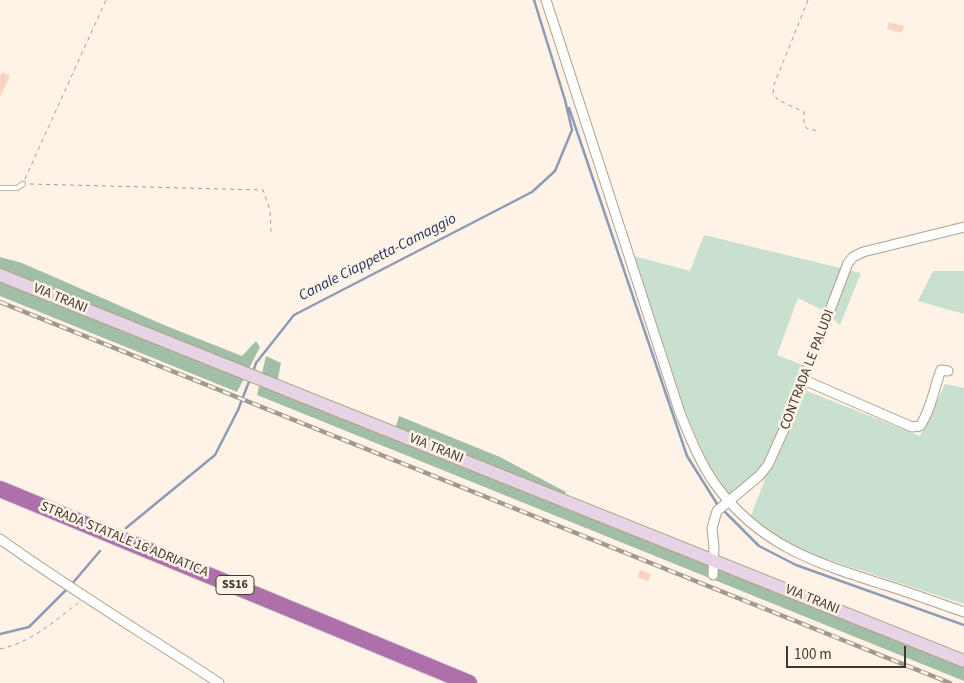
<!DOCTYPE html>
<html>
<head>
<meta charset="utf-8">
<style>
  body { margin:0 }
  #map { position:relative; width:964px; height:683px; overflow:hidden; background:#fef3e6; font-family:"Source Sans 3",sans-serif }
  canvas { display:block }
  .scale { position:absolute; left:786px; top:646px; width:120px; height:22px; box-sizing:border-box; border:2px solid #3e382f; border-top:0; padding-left:6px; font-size:15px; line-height:18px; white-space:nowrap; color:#3e382f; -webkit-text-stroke:4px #fef3e6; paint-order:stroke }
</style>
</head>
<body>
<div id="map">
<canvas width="964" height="683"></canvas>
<div class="scale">100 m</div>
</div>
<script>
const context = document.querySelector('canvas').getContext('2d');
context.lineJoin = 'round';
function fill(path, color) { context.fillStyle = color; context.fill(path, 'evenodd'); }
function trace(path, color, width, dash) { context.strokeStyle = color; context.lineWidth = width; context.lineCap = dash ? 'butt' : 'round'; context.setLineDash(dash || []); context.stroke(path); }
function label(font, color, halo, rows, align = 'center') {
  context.font = font + ' "Source Sans 3",sans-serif'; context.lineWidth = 5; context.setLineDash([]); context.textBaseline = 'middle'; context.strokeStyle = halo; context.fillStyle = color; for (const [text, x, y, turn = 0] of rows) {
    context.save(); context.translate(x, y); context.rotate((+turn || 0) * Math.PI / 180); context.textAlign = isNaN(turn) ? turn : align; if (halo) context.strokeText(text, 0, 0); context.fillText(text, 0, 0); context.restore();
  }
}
fill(new Path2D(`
  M704,235L861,273L840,325L826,312L798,298L777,355L805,366L797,387L920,436L945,384L964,388V604L798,550L750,518L765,479L729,494L709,466L685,411L634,256L690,271Z
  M933,271H964V314L918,301Z`), '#cae0cf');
fill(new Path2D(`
  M0,257L22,263L164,325L242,356L256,341L260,347L237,392L0,296Z
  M266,356L281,363L278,378L274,390L393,436L399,416L500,457L566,492L560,505L964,667V681L257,395Z`), '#a1bea7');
trace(new Path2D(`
  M569,108L687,456L719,507
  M253,372L256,363L294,315L532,192L555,171L572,130L565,100L534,0
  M723,510L759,546L796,565L964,625
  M126,528L215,455L238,410L250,379
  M71,585L100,551
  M0,634L29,627L67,589`), '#8d9bb7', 2.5);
fill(new Path2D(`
  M889,22L904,26L902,33L887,29Z
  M2,72L10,76L0,97V77Z
  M640,570L651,574L648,581L637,577Z`), '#f6d6c3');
const lane = new Path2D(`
  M0,188H17L23,184`);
const street = new Path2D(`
  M546,0L680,413C690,437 700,463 715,484C760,546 816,563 885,585C911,593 938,603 964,612
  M804,380L912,427L920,426C931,410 934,388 941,370L948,371
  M0,539C71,590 146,635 219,683
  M713,575L714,547L712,528L717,511L759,476L768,465L786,425L848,263L853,257L863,252L964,227`);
const secondary = new Path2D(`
  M0,275L964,661`);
const highway = new Path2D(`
  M0,489L469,683`);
trace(lane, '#b0a08c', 6);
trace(street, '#b0a08c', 11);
trace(secondary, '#b0a08c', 14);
trace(highway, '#d8d7d5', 18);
trace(new Path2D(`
  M808,0L774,85L773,94L778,100L804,112V125L808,129L819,131
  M25,179L106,0
  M30,184L263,190L270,210L271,233
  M0,649C30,643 55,621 78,603`), '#a49c91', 1, [4, 4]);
trace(lane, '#fff', 4.5);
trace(street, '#fff', 9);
trace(secondary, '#e6d4e6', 12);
trace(highway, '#ad70aa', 16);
const rail = new Path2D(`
  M0,302L950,683`);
trace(rail, '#a2998e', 4.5);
trace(rail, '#fef3e6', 2.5, [8]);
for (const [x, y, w] of [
  [235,585,38]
]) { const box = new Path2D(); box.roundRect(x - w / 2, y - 9.5, w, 19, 4); context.fillStyle = '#fef3e6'; context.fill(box); trace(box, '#3e382f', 1); }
label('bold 12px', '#3e382f', null, [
  ["SS16",235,585]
]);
label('14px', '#3e382f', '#fef3e6', [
  ["VIA TRANI",60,299,22],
  ["CONTRADA LE PALUDI",808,370,-69],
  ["VIA TRANI",436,449,22],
  ["STRADA STATALE 16 ADRIATICA",124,540,22],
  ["VIA TRANI",812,600,22]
]);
label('italic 15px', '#1e3057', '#fef3e6', [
  ["Canale Ciappetta-Camaggio",378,258,-27]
]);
</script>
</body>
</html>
